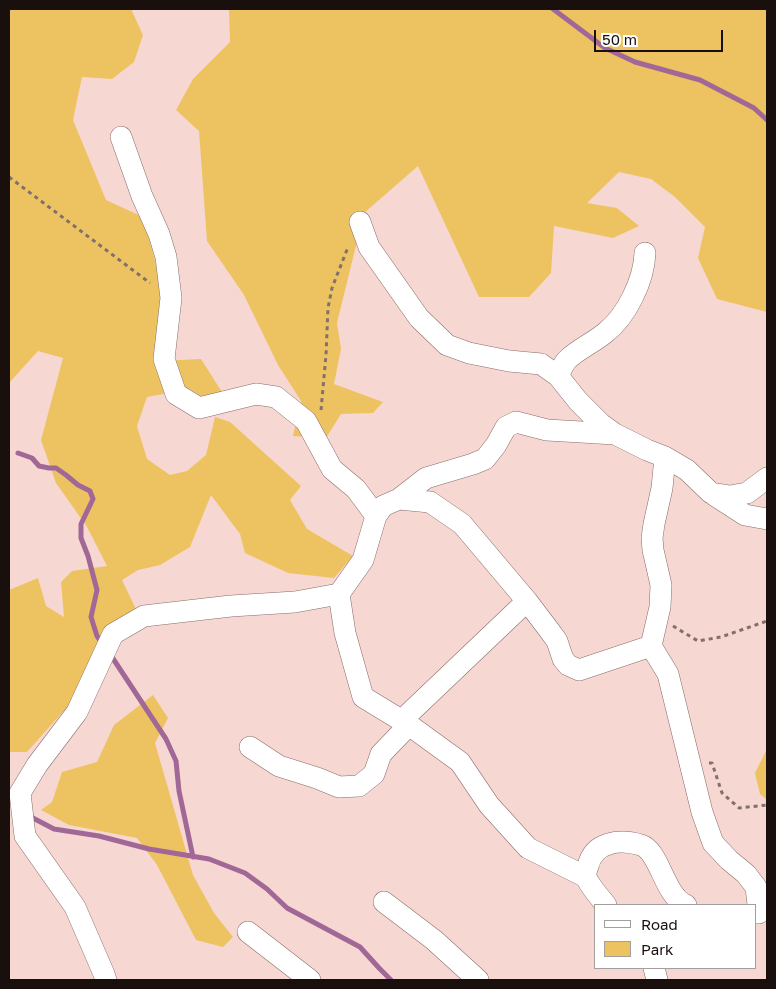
<!DOCTYPE html>
<html>
<head>
<meta charset="utf-8">
<style>
  body { margin:0 }
  #map { position:relative; width:776px; height:989px; overflow:hidden; background:#f7d7d2; font-family:"Golos Text",sans-serif }
  canvas { display:block }
  .frame { position:absolute; inset:0; border:10px solid #190f0d; pointer-events:none }
  .legend { position:absolute; left:594px; top:904px; width:162px; height:65px; box-sizing:border-box; background:#fff; border:1px solid #a39f9e; margin:0; padding:6px 9px; list-style:none; font-size:15px; color:#190f0d }
  .legend li { display:flex; align-items:center; gap:10px; height:25px }
  .legend b { width:25px; border:1px solid #a39f9e }
  .scale { position:absolute; left:594px; top:30px; width:129px; height:22px; box-sizing:border-box; border:2px solid #190f0d; border-top:0; padding-left:6px; font-size:15px; line-height:18px; white-space:nowrap; color:#190f0d; -webkit-text-stroke:4px #fff; paint-order:stroke }
</style>
</head>
<body>
<div id="map">
<canvas width="776" height="989"></canvas>
<div class="frame"></div>
<ul class="legend">
<li><b style="height:6px;background:#fff"></b>Road</li>
<li><b style="height:14px;background:#edc362"></b>Park</li>
</ul>
<div class="scale">50 m</div>
</div>
<script>
const context = document.querySelector('canvas').getContext('2d');
context.lineJoin = 'round';
function fill(path, color) { context.fillStyle = color; context.fill(path, 'evenodd'); }
function trace(path, color, width, dash) { context.strokeStyle = color; context.lineWidth = width; context.lineCap = dash ? 'butt' : 'round'; context.setLineDash(dash || []); context.stroke(path); }
fill(new Path2D(`
  M9,9H131L143,35L134,62L112,79L82,77L73,120L106,200L143,217L160,279L164,318L158,361L201,359L222,392L205,399L190,389L147,397L137,426L147,459L170,475L187,471L206,455L215,417L230,422L301,486L290,500L307,529L353,556L334,578L288,573L245,553L240,534L211,495L190,547L160,565L138,570L122,580L136,609L88,674L69,705L27,752H10L9,749V590L38,578L46,606L64,617L61,582L72,571L107,566L87,527L56,483L41,440L63,358L38,351L9,383Z
  M229,9H767V312L717,299L698,258L705,227L675,197L651,179L619,172L587,203L617,208L639,226L613,238L554,226L551,273L529,297H479L418,166L364,213L337,323L341,349L334,384L383,402L373,413L341,414L326,438L293,436L301,401L278,365L244,295L207,241L199,131L176,110L193,79L230,42Z
  M153,695L168,718L155,743L193,875L214,913L233,937L223,947L196,940L157,865L137,838L69,825L41,810L52,802L62,772L97,762L114,725Z
  M767,749V800L760,794L755,773Z`), '#edc362');
trace(new Path2D(`
  M553,9L605,48L635,62L700,80L754,108L767,120
  M18,453L32,458L39,466L49,468H56L66,475L78,485L90,491L93,499L81,524V538L88,556L97,590L91,617L97,636L102,643
  M110,654L166,739L176,761L179,791L193,857
  M29,816L54,829L99,836L149,849L209,859L245,873L267,889L287,908L360,947L379,968L391,980`), '#a16897', 5);
const minor = new Path2D(`
  M121,137L142,196L159,234L166,257L171,298L164,359L176,394L199,408L256,394L276,397L306,421L332,469L356,489L376,516
  M360,222L369,247L419,318L447,345L469,353L509,361L541,364L558,376L578,401L601,424L615,434L647,450L665,457L687,470L711,493L730,496L747,493L767,478
  M558,376C561,371 563,364 567,360C578,349 593,343 605,333C627,316 644,280 645,253
  M665,457L662,488L654,524L652,538L653,550L661,585L660,607L651,646L668,674L702,812L713,843L729,860L746,874L756,887L759,913
  M714,495L745,515L767,519
  M399,499L430,502L462,524L527,601L549,630L557,641L563,659L568,665L579,670L651,646
  M339,594L363,560L376,516L383,506L399,499L426,478L473,464L485,459L496,445L506,427L516,422L547,430L615,434
  M401,721L527,601
  M250,747L279,766L317,778L339,787L359,786L374,774L381,754L409,725
  M384,902L434,940L478,980
  M606,905C601,899 589,885 586,877C585,874 587,869 588,866C594,841 620,839 641,845C660,851 664,896 686,905
  M248,932L310,980
  M654,968L657,980
  M106,980L104,974L75,907L25,836L20,793L37,765L77,712L113,634L144,616L231,606L295,602L339,594L345,633L363,697L409,725L460,762L489,805L528,848L586,877`);
trace(minor, '#886c68', 22);
trace(new Path2D(`
  M9,177L150,283
  M321,410L326,355L328,308L332,288L348,247
  M673,626L698,641L721,637L767,621
  M709,763H712L722,793L739,808L767,805`), '#836f6b', 3, [4, 4]);
trace(minor, '#fff', 21);
</script>
</body>
</html>
